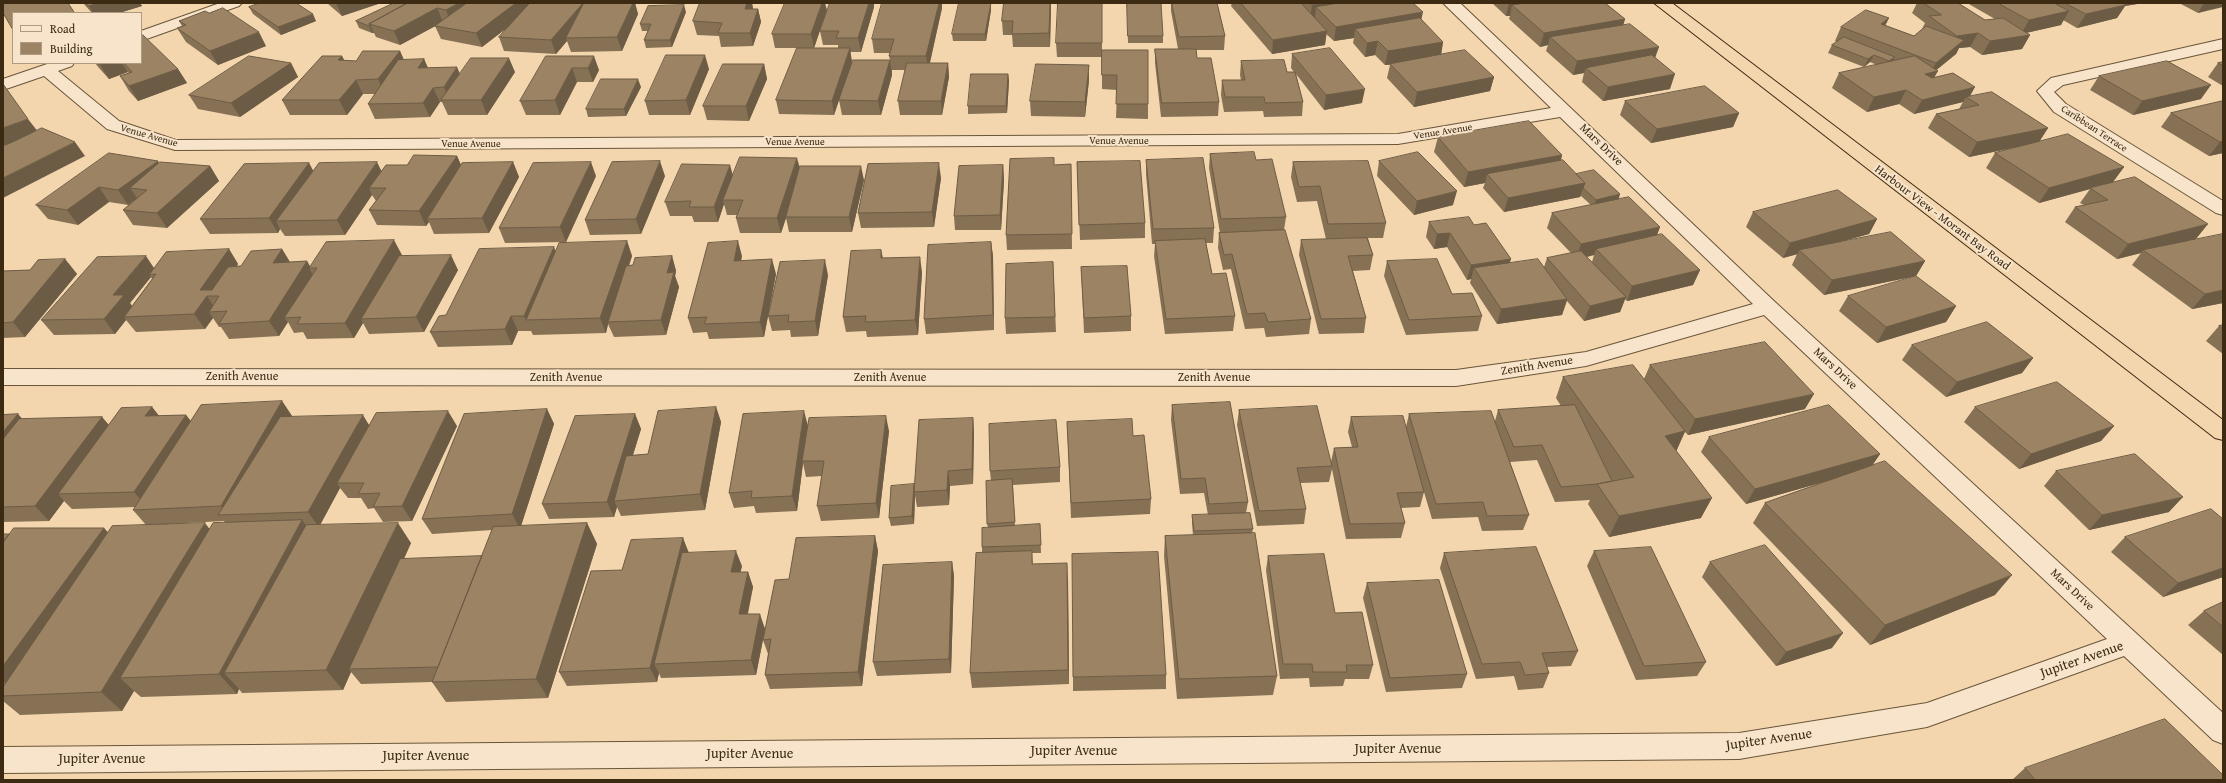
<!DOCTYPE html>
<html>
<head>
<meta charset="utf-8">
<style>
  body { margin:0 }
  #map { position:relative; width:2226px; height:783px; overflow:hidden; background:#f3d6ad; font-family:"Gentium Book Plus",serif }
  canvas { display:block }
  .frame { position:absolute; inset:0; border:4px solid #3d2a13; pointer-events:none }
  .legend { position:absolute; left:12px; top:12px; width:130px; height:52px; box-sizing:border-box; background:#f7e4ca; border:1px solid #ad9a81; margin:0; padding:5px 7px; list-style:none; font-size:12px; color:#3d2a13 }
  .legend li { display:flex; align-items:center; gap:8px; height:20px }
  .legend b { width:20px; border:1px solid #ad9a81 }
</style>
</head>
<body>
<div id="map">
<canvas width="2226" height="783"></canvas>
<div class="frame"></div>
<ul class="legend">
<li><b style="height:5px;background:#f7e4ca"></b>Road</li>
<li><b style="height:11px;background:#9c8363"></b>Building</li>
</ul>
</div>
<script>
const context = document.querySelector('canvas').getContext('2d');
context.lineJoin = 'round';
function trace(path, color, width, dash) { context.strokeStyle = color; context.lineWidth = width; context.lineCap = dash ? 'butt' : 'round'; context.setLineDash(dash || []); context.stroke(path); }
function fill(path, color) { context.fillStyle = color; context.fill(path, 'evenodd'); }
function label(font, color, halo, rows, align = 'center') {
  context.font = font + ' "Gentium Book Plus",serif'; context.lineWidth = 4; context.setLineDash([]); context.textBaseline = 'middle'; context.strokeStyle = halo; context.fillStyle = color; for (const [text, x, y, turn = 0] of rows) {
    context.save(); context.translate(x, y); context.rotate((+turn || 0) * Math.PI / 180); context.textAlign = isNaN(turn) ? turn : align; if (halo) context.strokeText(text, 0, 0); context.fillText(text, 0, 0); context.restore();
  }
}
const street = new Path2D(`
  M220,3H242L239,6L141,41V31Z
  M1443,3H1460L1775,302L2223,713V744L2213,740L2124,656L1927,727L1739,759L3,773V747L1739,733L1927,703L2107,639L1764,315L1586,366L1456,386L3,385V369L1456,370L1586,352L1753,304L1560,117L1398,144L175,150L107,129L44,76L3,90V79L50,63H74L72,66L58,71L119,121L176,140L1398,134L1551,108Z
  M2223,39V49L2063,85L2054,92L2066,104L2223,201V215L2216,213L2054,112L2037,91L2051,78Z`);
const highway = new Path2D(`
  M1654,3H1672L2223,420V440L2215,438Z`);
trace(street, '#6a553a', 2);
trace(highway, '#3d2a13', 2);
fill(street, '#f7e4ca');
fill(highway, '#f3d6ad');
fill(new Path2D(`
  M83,3H140L142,6L119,13H92Z
  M327,3H377L378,4L342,16Z
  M394,3H530V4V3H635L638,14L622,51L571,52L567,41L556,54L504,51L499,37L509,26L482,47L441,39L435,26L400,45L376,37L374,33H372L359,28L356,21Z
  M700,3H752L753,9H758L761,22L753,46L721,47L719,36L697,35L693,21Z
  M830,3H874V7L861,52H850L852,62L890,60L889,56L890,53H874L872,39L942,8L930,63H948L949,77L942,115H900L898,101L905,70H892V75L881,115H842L839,100L834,115L779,114L776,100L797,48H775L772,34L827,10L814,48H838V45H823L820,31Z
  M1004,3H1051L1050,47H1013L1012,35H1003L1002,21Z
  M1102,3V57H1057L1056,43Z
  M1127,3L1163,36V43H1128Z
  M1171,3H1217L1225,36L1224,50H1196L1197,58L1219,102L1218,116L1161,117L1155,63V49H1178L1171,11Z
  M1232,3H1413L1421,20L1443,42L1441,54L1494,77L1490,91L1414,107L1387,78L1390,65H1385L1375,55L1365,57L1353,43L1354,38L1334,41L1326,34L1325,45L1272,54L1231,6Z
  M1492,3H1605L1625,19L1623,25L1655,57L1670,89L1603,101L1582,82L1584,73L1573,75L1546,51L1548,45L1540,47L1509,19L1510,16H1506Z
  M1917,3H1958L1985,20L1995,19L1967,3H2143L2125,6L2117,18L2077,28L2063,20L2061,25L2026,33L2030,35L2022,49L1982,55L1970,47L1959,48L1956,54L1936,70L1934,78L1970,96L2048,128L2039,142L2124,167L2113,182L2196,239L2188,241L2223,303L2192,309L2132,265L2141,253L2117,259L2065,222L2075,207L2084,205L2080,203L2090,189L2039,203L1986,168L1995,153L2028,145L1969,157L1928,128L1936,114L1959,109L1963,102L1914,114L1899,104L1867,112L1832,88L1839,73L1877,65L1870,62L1864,67L1828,53L1832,45L1837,42L1835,41L1841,27L1889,18L1885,25L1914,36L1922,29L1925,23L1912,13Z
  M2179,3H2223L2198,13Z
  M249,7L316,21L281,35L253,14Z
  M991,10L986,41H953L952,34Z
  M686,12L672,47L646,48L644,40L648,31H642L640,24Z
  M209,13L266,46L218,65L186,42L177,28L182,26L179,21Z
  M1148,50V119L1116,118L1117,90L1102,89V75Z
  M400,51L404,60L424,59L428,68L460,74L515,72L487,115H448L442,102H440L430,117L375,119L368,104L375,94H363L347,115H290L282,100L342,56L344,60L356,61Z
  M1292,54L1362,103L1324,110L1296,74L1303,102L1302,116L1264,117L1263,111L1224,112L1221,95L1222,80H1241L1240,75L1241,61L1287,72H1294L1291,68Z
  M546,56L599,70L593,82H577L560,115H526L520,101Z
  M2223,62V86L2208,77L2218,63Z
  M95,63H141L178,69L187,83L138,101L129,91L120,76L129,73L128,72L109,79L99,68Z
  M291,63L298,77L240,117L198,109L189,95Z
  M764,64L767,79L749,121L707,120L703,106Z
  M709,69L690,115H649L645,101Z
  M1008,74L1009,81L1007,113L968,114V106Z
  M2099,76L2201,99L2133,115L2090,90Z
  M1089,80L1085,117L1031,116L1030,101Z
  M641,87L626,116L588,117L586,109Z
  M1625,101L1739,113L1733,127L1651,143L1620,115Z
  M2223,101V153L2209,156L2161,127L2171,113Z
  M1438,137L1562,155L1561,160L1576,174L1619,199L1660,227L1657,235L1700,270L1693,285L1627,301L1625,299L1620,312L1584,321L1567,301L1562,315L1497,324L1470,283L1471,279L1467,280L1447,247L1434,249L1426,237L1429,222L1474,225L1511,259L1509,263L1544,267L1547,258L1571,253L1547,228L1552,213L1591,205L1581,196L1580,197L1504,212L1483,188L1485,183L1464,187L1434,152ZM1594,255L1592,262L1587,257Z
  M1210,154L1256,160L1286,217L1284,230L1311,319L1309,334L1266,337L1264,328L1245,329L1231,269L1223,270L1218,248L1219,233H1220L1209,168Z
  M457,156L461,165L513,162L519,177L489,233L434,234L429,222L426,226L377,225L369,210L376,201L372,195L345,235L285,236L280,229L278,233L210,234L200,219L309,163L313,171H381L407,165Z
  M1146,160L1214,228L1213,243H1206L1212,274L1235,316L1233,331L1165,334L1154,256L1155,244H1152L1146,174Z
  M1379,161L1453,205L1414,215L1377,176Z
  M1077,162L1145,223V238L1080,240Z
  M1293,162L1386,223L1383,238H1368L1373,255L1370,270L1353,271L1366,318L1364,333L1319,334L1299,255L1301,240L1365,238L1326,239L1317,201L1297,202L1291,177Z
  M159,163L210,166L219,181L167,228L133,225L123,210L135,200L128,205L109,202L78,225L48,219L36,205Z
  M1071,164L1072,249L1007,250L1006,235L1054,165Z
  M1003,165L1004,180L1001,230H955L954,216Z
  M800,168L864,180L852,232H789L786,218L781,233H740L736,218L737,215H727L724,204L718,222H694L692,216H670L665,202L733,175Z
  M596,176L566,242L505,243L499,228Z
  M665,176L641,234L590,235L585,220Z
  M941,178L934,227L861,228L858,213Z
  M1753,212L1877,219L1869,234L1840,242L1925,261L1916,276L1824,295L1792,265L1797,254L1783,258L1746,227Z
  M627,241L632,256L629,266L633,265L672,256L676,271L675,276L679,287L666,335L614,337L608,324L606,333L533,335L531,331H518L512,345L438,347L430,332L446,315L556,251Z
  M991,242L993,256L994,330L926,334L924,319Z
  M229,249L238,264L237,266H241L282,249L290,262L307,261L310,267L402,255V256L458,270L424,332L369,334L363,323L354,338L307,339L303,332L294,333L288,322L279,336L229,339L221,327H219L213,318L205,329L136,332L126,320L115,334L54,335L41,320L154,268ZM151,277L152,279L132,306L130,303Z
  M881,250L883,258L922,272L918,335L867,337L866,331L846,332L843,317Z
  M742,256L741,260L776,274L764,337L709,339L707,332L693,333L688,318Z
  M65,259L77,274L25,337L3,338V271L30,270Z
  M1387,261L1452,294L1482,316L1478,331L1406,335L1384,276Z
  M1053,262L1056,332L1006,334L1005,318Z
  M1081,267L1131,316V331L1084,333Z
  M828,275L818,336L791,337L790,330L772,331L768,316Z
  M1848,296L1956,306L1946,322L1877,343L1839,311Z
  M2223,325V354L2206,341L2219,326Z
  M1912,345L2033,358L2022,373L1946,397L1902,360Z
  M1650,365L1805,409L1688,435L1685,432L1676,451L1701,518L1609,537L1588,504L1590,500L1555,502L1537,460L1510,462L1529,515L1523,530L1482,531L1478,517L1432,519L1421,482L1424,492L1420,507L1401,508L1405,523L1401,538L1346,539L1332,469L1329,482L1300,483L1306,509L1304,524L1257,526L1237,425L1239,410L1331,462L1334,448L1352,447L1348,432L1351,417L1406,427L1409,414L1495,421L1498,410L1561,406L1556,398L1563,377L1644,379Z
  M282,401L292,416V417L369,425L457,426L412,521L383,522L374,508L368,509L361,498H348L340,488L320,525L411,543L404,559L482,556L492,530L432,534L422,519L547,409L554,424L521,526L587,523L597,544L548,698L446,702L432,682L361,684L351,672L343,690L242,693L239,689L237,694L141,697L134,691L122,711L20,715L3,701V534H9L104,528L108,533L146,525L133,510L135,507L72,509L64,501L49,521L3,522V415L18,414L22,419L102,417L109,425L152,407L159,416L186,415L191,421ZM224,521L225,523L210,529L168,524Z
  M1172,405L1248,502L1246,513L1253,529L1252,533L1277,676L1273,695L1177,699L1164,556L1165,536L1193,535L1192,523V515H1208L1204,493L1180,494L1171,420Z
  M716,407L721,422L705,510L621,516L617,507L614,517L549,519L542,504L635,414L641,429L633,455L648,454Z
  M1975,407L2114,426L2101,441L2019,469L1964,422Z
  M973,418L974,433L973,484L950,486L949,505L917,507L915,495L914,524L891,526L889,518L914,484V489Z
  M1067,422L1133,436L1151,499L1150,514L1071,518Z
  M808,426L889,431L879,518L821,521L817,506L822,476L806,477L803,463L797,511L756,513L754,506L734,508L729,493Z
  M1709,437L1880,454L1872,465L1995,595L1870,645L1753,523L1765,503L1830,480L1746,504L1701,452Z
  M1060,467V482L1013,485L1015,526L1040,524L1041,553H1032L1033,564L1068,578L1069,684L972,688L970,673L982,552V547L988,527L987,524L991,481L990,471Z
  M2056,471L2169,512L2089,530L2044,486Z
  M875,536L878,551L862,686L770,689L765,675L768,654L763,640L756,675L661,678L659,673L657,682L567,686L559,672L622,570L683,538L688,553L742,566L740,572H748L753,587L748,614L765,628L789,579Z
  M2125,537L2223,577L2163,597L2111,552Z
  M1594,551L1706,662L1697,676L1636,680L1587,566Z
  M1444,553L1578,651L1571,666L1547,667L1549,673L1543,688L1518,690L1514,676L1476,679L1440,568Z
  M1268,556L1335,613L1373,665L1369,679H1345L1343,686L1310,687L1309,678L1280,679L1266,570Z
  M952,562L954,576L951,673L877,676L873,662Z
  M1710,562L1832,648L1776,666L1702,577Z
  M1367,583L1467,674L1462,688L1386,692L1363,598Z
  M2223,602V655L2188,625L2204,611Z
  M1166,675V689L1073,691V677Z
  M2025,768L2223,780H2012Z`), '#867155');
fill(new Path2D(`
  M98,3H140L142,6L119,13H93L89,6Z
  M336,3H377L378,4L342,16Z
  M459,3H490L451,24L446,10Z
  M516,3H530L532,9L482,47L476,33Z
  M583,3H587L566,38L567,41L556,54L551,40Z
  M633,3H635L638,14L622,51L617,37Z
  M747,3H752L753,9H745Z
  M822,3H825L827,10L814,48L811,34Z
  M869,3H874V7L861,52L858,38Z
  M939,3H942V8L928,70L926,56Z
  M991,3V10L986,41L985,34Z
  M1050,3H1051V9L1050,47L1049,33Z
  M1323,3H1394L1316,7L1315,18L1310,19L1312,5Z
  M1509,3H1581L1512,5L1510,16H1506Z
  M2125,3H2143L2125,6L2117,18L2077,28L2086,14L2124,5Z
  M2204,3H2223V7L2198,13Z
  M684,5L686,12L672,47L670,40Z
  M437,8L443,22L400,45L394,31Z
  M758,9L761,22L753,46L750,33Z
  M2069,11L2061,25L2021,34L2029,20Z
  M1423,12L1420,26L1355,29L1354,38L1334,41L1336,27Z
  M313,14L316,21L281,35L278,27Z
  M1889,18L1882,32L1881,24Z
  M1625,19L1621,33L1550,37L1548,45L1540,47L1544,33Z
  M370,25L374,33H372L369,26Z
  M1327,31L1325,45L1272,54L1273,40Z
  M259,32L266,46L218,65L210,51Z
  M1978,33L1970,47L1959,48L1956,54L1934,72L1938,71L1930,85L1925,74L1930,73L1936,63L1950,49L1957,36Z
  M2030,35L2022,49L1982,55L1990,41Z
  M1378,41L1375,55L1365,57L1367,43Z
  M1443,42L1441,56L1385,65L1388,51Z
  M1659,47L1654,61L1586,68L1584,73L1573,75L1577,61Z
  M850,48L852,62L834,115L832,101Z
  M400,51L406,65L385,94L378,79Z
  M705,55L709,69L690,115L686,100Z
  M1874,55L1870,62L1864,67L1868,59Z
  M342,56L349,70L338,60Z
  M594,56L599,70L593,82L588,68Z
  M1895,57L1891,64L1886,68L1889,61Z
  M509,58L515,72L487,115L481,100Z
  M424,59L430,73L418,68Z
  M890,60L892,75L881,115L878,101Z
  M106,63H122L128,72L109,79L100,65Z
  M291,63L298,77L240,117L231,103Z
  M948,63L949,77L942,115L941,101Z
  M764,64L767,79L749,121L746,106Z
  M1089,65V80L1085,117V102Z
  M457,67L463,81L449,100L444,87Z
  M572,68L577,82L560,115L555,100Z
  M178,69L187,83L138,101L129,86Z
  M1008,74L1009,81L1007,113L1006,106Z
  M1675,74L1670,89L1603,101L1608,87Z
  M1494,77L1490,91L1414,107L1417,92Z
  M638,79L641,87L626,116L624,109Z
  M356,80L363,94L347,115L339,100Z
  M2211,85L2201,99L2133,115L2142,101Z
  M1975,87L1969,98L1966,97L1963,102L1914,114L1922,100Z
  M433,88L440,102L430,117L423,103Z
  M1365,89L1362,103L1324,110L1326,95Z
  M1906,90L1899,104L1867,112L1874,97Z
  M1739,113L1733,127L1651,143L1657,129Z
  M28,119L39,133L3,146V128Z
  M2048,128L2039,142L1969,157L1977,142Z
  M2223,141V153L2209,156L2220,142Z
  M75,142L85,156L3,198V178Z
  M1562,155L1558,170L1487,174L1485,183L1464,187L1468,172Z
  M457,156L463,170L427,219L429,222L426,226L419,211Z
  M797,158L801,172L786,217V218L781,233L777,218Z
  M158,161L167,175L147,190L130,188L137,198L128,205L118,190Z
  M660,161L665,176L641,234L636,219Z
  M377,162L384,176L369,188L372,195L345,235L337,220Z
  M513,162L519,177L489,233L482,218Z
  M591,162L596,176L566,242L560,227Z
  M309,163L317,178L276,221L280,229L278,233L269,218Z
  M939,163L941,178L934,227L932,212Z
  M730,165L734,179L723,200L724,204L718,222L714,207Z
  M1003,165L1004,180L1001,230L1000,215Z
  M210,166L219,181L167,228L157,213Z
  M861,166L864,180L852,232L849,217Z
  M2124,167L2113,182L2090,188V189L2039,203L2049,188Z
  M1585,183L1580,197L1504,212L1508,198Z
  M99,187L109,202L78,225L67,210Z
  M1457,191L1453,205L1414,215L1417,201Z
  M1620,194L1618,202L1593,208L1596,200Z
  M1877,219L1869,234L1802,252L1799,250L1798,254L1783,258L1790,243Z
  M2208,224L2196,239L2145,251L2143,250L2141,253L2117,259L2128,244Z
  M1660,227L1654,242L1596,249L1594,255L1576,259L1581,244Z
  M1450,233L1447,247L1434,249L1437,234Z
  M394,240L402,255L365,319H361L363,323L354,338L345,323Z
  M627,241L632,256L609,322H608V324L606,333L600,318Z
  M738,241L742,256L738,276L734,261Z
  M991,242L993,256L994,330L993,315Z
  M554,247L560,262L526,320L524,316Z
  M229,249L238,264L216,296H207L217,311L209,312L213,318L205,329L194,314L200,290Z
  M282,249L291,264L273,263Z
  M881,250L884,265L881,258Z
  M451,255L458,270L424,332L416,317Z
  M146,256L156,271L149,275L151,277L130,303L135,310L124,317L126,320L115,334L104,319L113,295Z
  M672,256L676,271L675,276L679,287L666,335L661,320L667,273Z
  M920,257L922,272L918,335L915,320Z
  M65,259L77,274L25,337L13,322Z
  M772,259L776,274L764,337L760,322Z
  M1511,259L1506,274L1474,268L1471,279L1467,280L1471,265Z
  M825,260L828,275L818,336L815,321Z
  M307,261L311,268H309L315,278L284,318L288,322L279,336L269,321Z
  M1925,261L1916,276L1824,295L1832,280Z
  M1700,270L1693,285L1627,301L1632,286Z
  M2223,290V303L2192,309L2205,294Z
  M1626,297L1620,312L1584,321L1590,306Z
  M1567,299L1562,315L1497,324L1501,309Z
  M1956,306L1946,322L1877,343L1886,327Z
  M511,316L518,331L512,345L505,329Z
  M2033,358L2022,373L1946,397L1957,382Z
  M1814,394L1805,409L1688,435L1695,419Z
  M282,401L292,416L237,514H227L221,506Z
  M152,407L164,422L145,416Z
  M716,407L721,422L705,510L700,494Z
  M547,409L554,424L520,529L512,514Z
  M448,411L457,426L412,521L402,506Z
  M804,411L808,426L802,461L803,463L797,511L792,496Z
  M18,414L31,429L3,465V432Z
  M635,414L641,429L619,500L614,501L617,507L614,517L607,502Z
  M186,415L198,431L147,507L134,492Z
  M363,415L372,430L337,483L340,488L319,527L308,512Z
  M886,416L889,431L879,518L876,503Z
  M102,417L115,433L58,494L64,501L49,521L35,506Z
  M973,418L974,433L973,484L972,469Z
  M2114,426L2101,441L2019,469L2031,454Z
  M1685,431L1676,452L1665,436Z
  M1880,454L1870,469L1746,504L1755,489Z
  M948,471L950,486L949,505L947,490Z
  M914,484L915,492H914L915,495L914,524L912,516Z
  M2183,497L2169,512L2089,530L2102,515Z
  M1712,498L1701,518L1609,537L1619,516Z
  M302,520L317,540L224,673L239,689L237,694L219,674Z
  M205,523L221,544L120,678L134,691L122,711L101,692Z
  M398,523L411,543L352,669H349L351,672L343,690L326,670Z
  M587,523L597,544L548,698L536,679Z
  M104,528L122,548L19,695L3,681V666Z
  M875,536L878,551L862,686L858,672Z
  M683,538L689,553L654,664L659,673L657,682L650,668Z
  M736,551L742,566L737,587L731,572Z
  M952,562L954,576L951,673L949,659Z
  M1067,563L1068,578L1069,684L1068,670Z
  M2223,568V577L2163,597L2178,583Z
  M748,572L753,587L744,629L739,614Z
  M2012,575L1995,595L1870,645L1885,625Z
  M760,614L765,629L756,675L751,660Z
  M1843,633L1832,648L1776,666L1786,652Z`), '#6d5c45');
const building = new Path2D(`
  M3,3H68L74,12L70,13H13V30L3,13Z
  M86,3H98L89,6Z
  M260,3H296L313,14L278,27L249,7Z
  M394,3H407L369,24L370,25L369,26L356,21Z
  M408,3H459L446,10L437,8L394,31L369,24Z
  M467,3H516L476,33L435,26Z
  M530,3H583L551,40L499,37Z
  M584,3H633L617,37L566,38Z
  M700,3H747L745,9H758L750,33H718L722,23L693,21Z
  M785,3H822L811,34H772Z
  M830,3H869L858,38H836L839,31H820Z
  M882,3H939L926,56H889L894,39H872Z
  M959,3H991L985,34H952Z
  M1004,3H1050L1049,33L1012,34L1013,21H1002Z
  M1058,3H1102V43H1056Z
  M1127,3H1161L1163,36H1128Z
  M1172,3H1217L1225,36L1179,37Z
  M1241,3H1301L1327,31L1273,40Z
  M1310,3H1323L1312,5Z
  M1339,3H1413L1423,12L1336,27L1316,7Z
  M1527,3H1605L1625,19L1544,33L1512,5Z
  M1924,3H1958L1985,20L2003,18L2030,35L1990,41L1978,33L1957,36L1929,16L1941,15Z
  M1998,3H2054L2069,11L2029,20Z
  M2065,3H2123L2126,5L2086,14Z
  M684,5L670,40H644L651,24H640L648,6Z
  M223,8L259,32L210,51L177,28L186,25L179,21L205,11L209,13Z
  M1866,10L1889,18L1881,24L1914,36L1926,26L1964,40L1936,63L1841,27Z
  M1420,18L1443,42L1388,51L1378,41L1367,43L1355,29Z
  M1630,24L1659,47L1577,61L1550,37Z
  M143,35L178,69L129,86L120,76L132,72L124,63H141V36Z
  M1844,37L1895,57L1889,61L1874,55L1868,59L1832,45Z
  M797,48H850L832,101L776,100Z
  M1330,48L1365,89L1326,95L1292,54Z
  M1155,49H1196L1197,58H1211L1219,102L1162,103Z
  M1102,50H1148V104H1116L1117,75H1102Z
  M1465,50L1494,77L1417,92L1390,64Z
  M363,51H400L378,79L356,80L339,100H282L322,56H342L338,60L356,61Z
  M666,55H705L686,100L645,101Z
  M1652,55L1675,74L1608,87L1586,68Z
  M249,56L291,63L231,103L189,95Z
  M546,56H594L588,68H572L555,100L520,101Z
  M1915,56L1938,71L1925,74L1932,78L1953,73L1975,87L1922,100L1906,90L1874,97L1839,73Z
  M471,58H509L481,100H441Z
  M424,59L418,68L457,67L444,87L433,88L423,103L368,104L398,60Z
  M853,60H890L878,101L839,100Z
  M1284,60L1287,72H1295L1303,102L1265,103L1264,97H1225L1222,80H1245L1241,61Z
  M2167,61L2211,85L2142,101L2099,76Z
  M2223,62V66L2218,63Z
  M98,63H106L100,65Z
  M907,63H948L941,101H898Z
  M723,64H764L746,106H703Z
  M1036,64L1089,65L1085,102L1030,101Z
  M971,74H1008L1006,106H968Z
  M601,79H638L624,109H586Z
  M3,84L28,119L3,128Z
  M1705,86L1739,113L1657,129L1625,101Z
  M1992,92L2048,128L1977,142L1936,114L1979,105L1966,97Z
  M2223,101V141L2220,142L2171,113Z
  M1529,121L1562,155L1468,172L1438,137Z
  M42,128L75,142L3,178V147Z
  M2068,134L2124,167L2049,188L1995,153Z
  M1254,152L1256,160L1272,159L1286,217L1221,219L1210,154Z
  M1418,152L1457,191L1417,201L1379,161Z
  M109,153L158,161L118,190L99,187L67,210L36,205Z
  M414,155L457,156L419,211L369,210L386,188H369L386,165H407Z
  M740,157L797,158L777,218H736L743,200H723Z
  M1054,158V165L1071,164L1072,234L1006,235L1010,159Z
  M1203,158L1214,228L1153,229L1146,160Z
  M1563,160L1585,183L1508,198L1487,174Z
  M660,161L636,219L585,220L612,162Z
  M1140,161L1145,223L1079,225L1077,162Z
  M1368,161L1386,223L1328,224L1320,186L1299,187L1293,162Z
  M160,162L210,166L157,213L123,210L147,190L130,188Z
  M377,162L337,220L276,221L319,163Z
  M513,162L482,218L427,219L462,163Z
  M591,162L560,227L499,228L533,163Z
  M309,163L269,218L200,219L244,164Z
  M939,163L932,212L858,213L868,164Z
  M682,164L730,165L714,207H689L691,201L665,202Z
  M1003,165L1000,215L954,216L959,166Z
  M800,166H861L849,217H786Z
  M1594,170L1620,194L1596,200L1583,188L1585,183L1576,174Z
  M2135,177L2208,224L2128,244L2075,207L2108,200L2090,188Z
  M1838,190L1877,219L1790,243L1753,212Z
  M1629,197L1660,227L1581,244L1552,213Z
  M1469,217L1474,225L1486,223L1511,259L1471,265L1450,233L1437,234L1429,222Z
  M1285,230L1311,319L1268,322L1265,313L1247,314L1232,254L1224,255L1219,233Z
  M1891,232L1925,261L1832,280L1799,250Z
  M1662,234L1700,270L1632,286L1596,249Z
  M2223,234V290L2205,294L2143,250Z
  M1367,238L1373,255L1348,256L1366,318L1321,319L1301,240Z
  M1205,239L1212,274L1226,273L1235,316L1166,319L1155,241Z
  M394,240L345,323L297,324L301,317L284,318L317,268H309L326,242Z
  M627,241L600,318L526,320L559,243Z
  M738,241L734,261L772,259L760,322L704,324L707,317L688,318L708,243Z
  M991,242L993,315L924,319L928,245Z
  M554,247L524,316H511L505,329L430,332L439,316L446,315L479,249Z
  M229,249L200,290H212L228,267L241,266L251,251L282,249L273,263L307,261L269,321L219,324L227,311L209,312L219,296H207L194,314L124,317L156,274L149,275L166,252Z
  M881,250V258L920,257L915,320L865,322L866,316L843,317L851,251Z
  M1581,251L1626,297L1590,306L1547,258Z
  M451,255L416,317L361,319L399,256Z
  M146,256L113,295H124L104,319L41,320L97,257Z
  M672,256L667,273L674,272L661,320L608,322L626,266L633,265L635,258Z
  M65,259L13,322L3,323V271L30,270L38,260Z
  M1437,259L1452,294L1472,293L1482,316L1409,320L1387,261Z
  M1538,259L1567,299L1501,309L1474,268Z
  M825,260L815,321L788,322L789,315L768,316L780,262Z
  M1053,262L1055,317L1005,318L1006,264Z
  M1127,266L1131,316L1084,318L1081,267Z
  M1916,276L1956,306L1886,327L1848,296Z
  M1987,322L2033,358L1957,382L1912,345Z
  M2223,325V329L2219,326Z
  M1765,342L1814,394L1695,419L1650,365Z
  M1633,365L1685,431L1665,436L1712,498L1619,516L1597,484L1634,477L1563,377Z
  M2057,382L2114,426L2031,454L1975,407Z
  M282,401L221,506L133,510L201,405Z
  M1230,402L1248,502L1209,504L1205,478L1181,479L1172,405Z
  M1575,405L1612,481L1597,484L1561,487L1542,445L1514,447L1498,410Z
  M1829,405L1880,454L1755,489L1709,437Z
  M1317,406L1332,466L1297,468L1306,509L1259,511L1239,410Z
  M152,407L145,416L186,415L134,492L58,494L121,408Z
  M716,407L700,494L614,501L626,456L648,454L658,411Z
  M547,409L512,514L422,519L464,414Z
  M448,411L402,506L373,507L380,493L358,494L364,483H337L376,413Z
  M804,411L792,496L751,498L752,491L729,493L743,414Z
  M1491,411L1529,515L1487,516L1483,502L1436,504L1409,414Z
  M18,414L3,432V415Z
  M635,414L607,502L542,504L575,416Z
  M363,415L308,512L218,515L280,417Z
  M886,416L876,503L817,506L824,461H802L809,418Z
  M1403,416L1424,492L1397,493L1405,523L1350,524L1334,448L1358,447L1351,417Z
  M102,417L35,506L3,507V439L19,419Z
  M973,418L972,469L948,471L947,490L914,492L919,420Z
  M1132,419L1133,436L1144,435L1151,499L1071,503L1067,422Z
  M1056,420L1060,467L990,471L989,424Z
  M2135,454L2183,497L2102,515L2056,471Z
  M1885,461L2012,575L1885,625L1765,503Z
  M1012,479L1015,522L987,524L986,481Z
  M914,484L912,516L889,518L891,486Z
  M2211,509L2223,519V568L2178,583L2125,537Z
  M1250,513L1253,529L1194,531L1192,515Z
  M302,520L219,674L120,678L213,523Z
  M205,523L101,692L3,696V687L112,526Z
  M398,523L326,670L224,673L306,525Z
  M587,523L536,679L432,682L493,527Z
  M1040,524L1041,545L982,547V528Z
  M14,528H104L3,666V543Z
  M1255,533L1277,676L1179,679L1165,536Z
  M3,534H9L3,541Z
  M875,536L858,672L765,675L771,639L763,640L775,580L789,579L796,538Z
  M683,538L650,668L559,672L591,571L622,570L631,540Z
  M1765,545L1843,633L1786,652L1710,562Z
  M1536,547L1578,651L1542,653L1549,673L1525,675L1520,662L1482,664L1444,553Z
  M1651,547L1706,662L1644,666L1594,551Z
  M736,551L731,572H748L739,614H760L751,660L654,664L682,553Z
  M1032,551V564L1067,563L1068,670L970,673L976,553Z
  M1158,552L1166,675L1073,677L1072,554Z
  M1324,554L1335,613L1362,612L1373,665H1346L1347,672H1313L1312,664H1283L1268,556Z
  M482,556L438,667L349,669L400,559Z
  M952,562L949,659L873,662L883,565Z
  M1439,580L1467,674L1390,678L1367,583Z
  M2223,602V627L2204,611Z
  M2165,719L2223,775V780H2035L2025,768Z`);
fill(building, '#9c8363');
trace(building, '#6d5c45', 1);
label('10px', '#3d2a13', '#f7e4ca', [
  ["Caribbean Terrace",2094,129,33],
  ["Venue Avenue",1443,132,-9],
  ["Venue Avenue",149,136,16],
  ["Venue Avenue",1119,141],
  ["Venue Avenue",795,142],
  ["Venue Avenue",471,144]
]);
label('12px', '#3d2a13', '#f7e4ca', [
  ["Mars Drive",1601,145,44],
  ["Harbour View - Morant Bay Road",1942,218,37],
  ["Zenith Avenue",1537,366,-9],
  ["Mars Drive",1835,369,43],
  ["Zenith Avenue",242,377],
  ["Zenith Avenue",566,378],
  ["Zenith Avenue",890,378],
  ["Zenith Avenue",1214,378],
  ["Mars Drive",2072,590,43]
]);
label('14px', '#3d2a13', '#f7e4ca', [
  ["Jupiter Avenue",2082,660,-19],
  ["Jupiter Avenue",1769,740,-8],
  ["Jupiter Avenue",1398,749],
  ["Jupiter Avenue",1074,751],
  ["Jupiter Avenue",750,754],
  ["Jupiter Avenue",426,756],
  ["Jupiter Avenue",102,759]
]);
</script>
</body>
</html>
